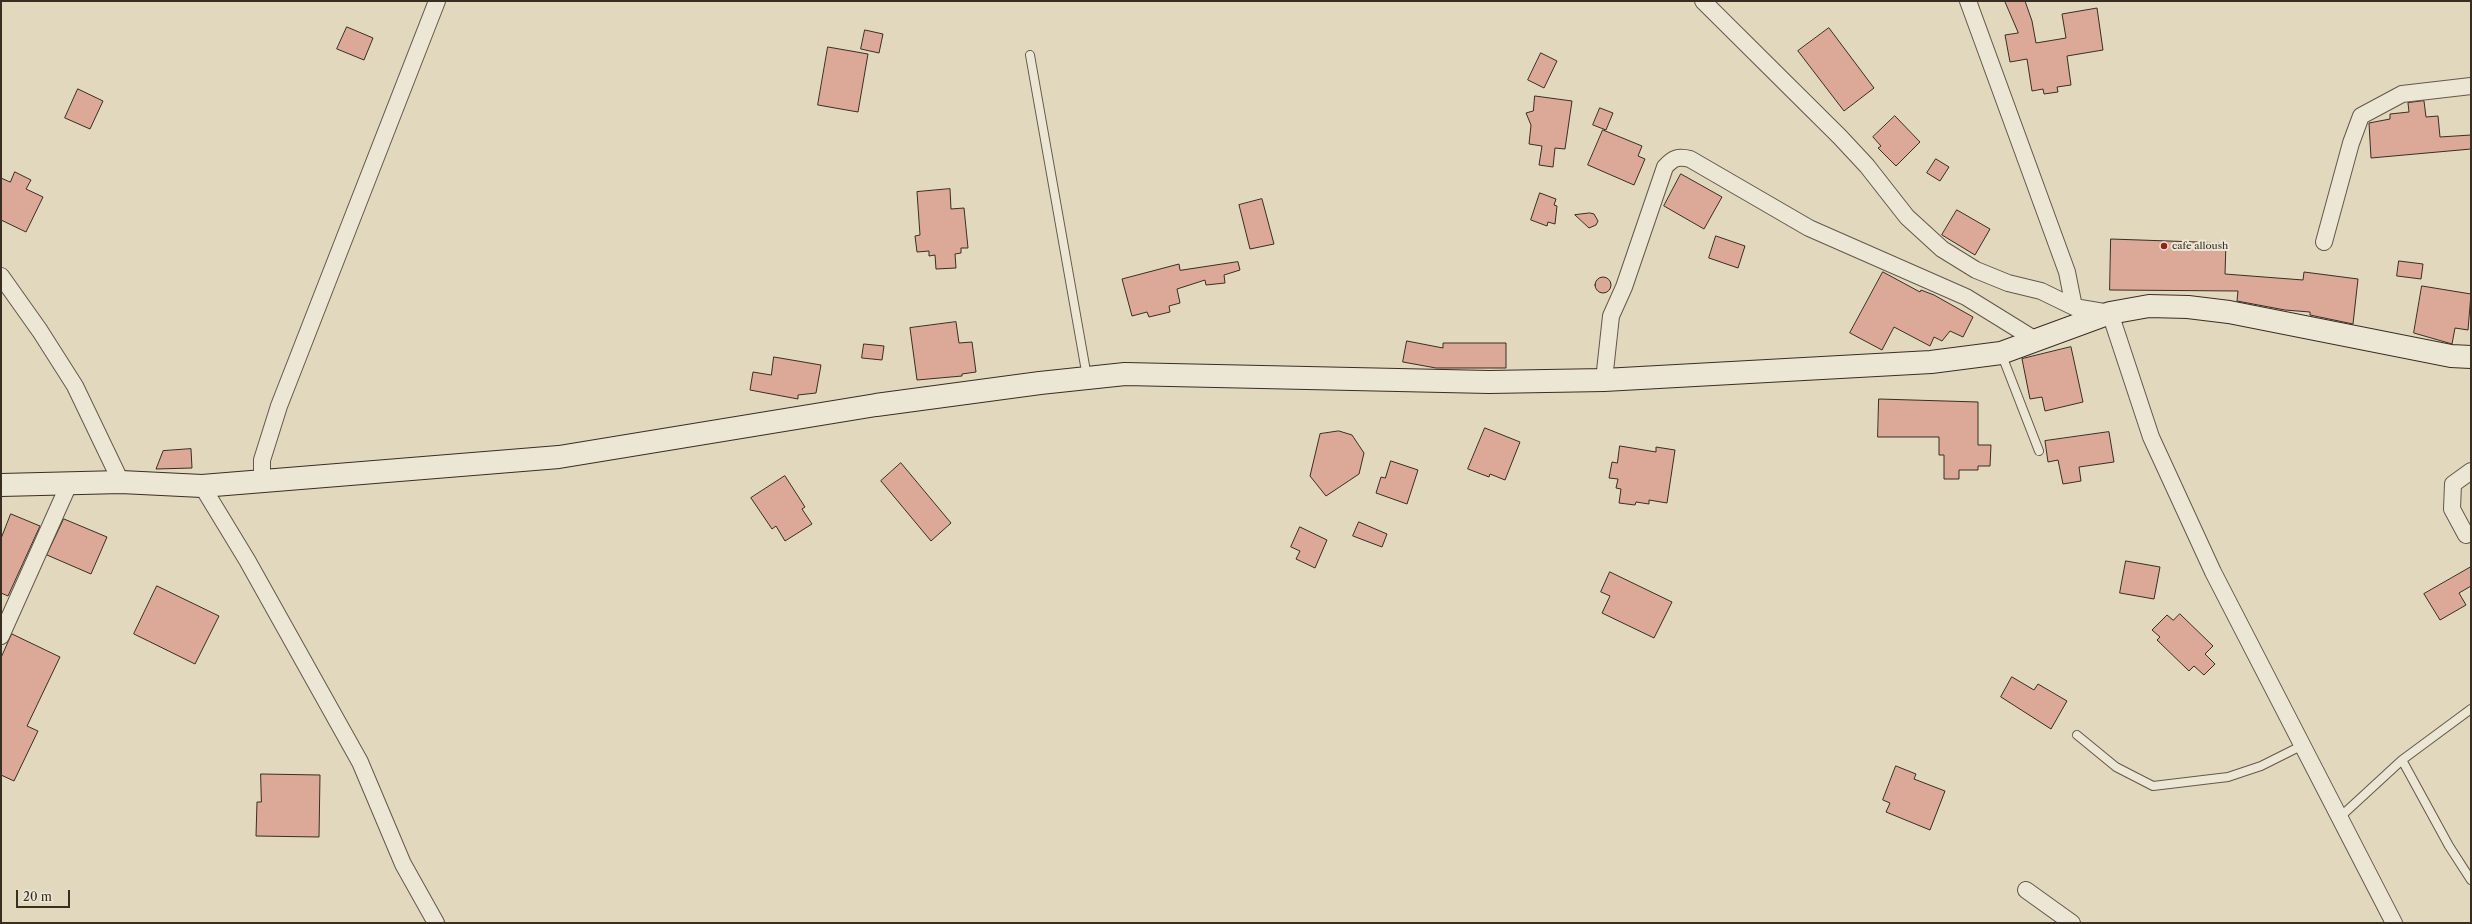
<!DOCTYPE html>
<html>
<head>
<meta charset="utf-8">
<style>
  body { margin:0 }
  #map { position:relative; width:2472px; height:924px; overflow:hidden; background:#e1d8be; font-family:"Libre Caslon Text",serif }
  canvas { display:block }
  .frame { position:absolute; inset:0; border:2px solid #392e22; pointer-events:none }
  .scale { position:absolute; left:16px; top:890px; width:54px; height:18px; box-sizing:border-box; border:2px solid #392e22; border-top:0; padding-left:5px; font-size:12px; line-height:14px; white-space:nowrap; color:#392e22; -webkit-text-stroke:3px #ece6d5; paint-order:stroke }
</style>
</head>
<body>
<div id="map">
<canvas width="2472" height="924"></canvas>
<div class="frame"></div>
<div class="scale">20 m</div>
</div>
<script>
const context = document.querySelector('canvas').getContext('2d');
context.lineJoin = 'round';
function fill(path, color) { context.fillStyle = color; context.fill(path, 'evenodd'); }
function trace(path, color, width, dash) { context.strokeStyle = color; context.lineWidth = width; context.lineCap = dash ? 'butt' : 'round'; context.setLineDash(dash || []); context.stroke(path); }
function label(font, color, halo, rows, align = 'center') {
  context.font = font + ' "Libre Caslon Text",serif'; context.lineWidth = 4; context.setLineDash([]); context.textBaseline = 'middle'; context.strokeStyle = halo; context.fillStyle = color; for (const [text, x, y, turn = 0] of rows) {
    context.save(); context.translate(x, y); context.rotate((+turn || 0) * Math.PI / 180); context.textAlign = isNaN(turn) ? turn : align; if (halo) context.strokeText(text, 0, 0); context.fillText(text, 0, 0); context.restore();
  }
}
const building = new Path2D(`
  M2005,1H2025L2032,21L2036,43L2066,38L2062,14L2097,8L2103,50L2067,56L2071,85L2057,87L2058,92L2044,94L2043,89L2032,91L2027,59L2010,62L2005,35L2018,33Z
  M347,27L373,38L364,60L337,49Z
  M1829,28L1874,88L1844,111L1798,51Z
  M865,30L883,34L879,53L861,49Z
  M828,47L868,54L858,112L818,105Z
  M1541,53L1557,61L1544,88L1528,80Z
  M78,89L103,101L90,129L65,118Z
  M1535,96L1572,101L1565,149L1555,148L1553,167L1539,165L1542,146L1529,144L1531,125L1526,113L1533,111Z
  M2424,101L2426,117L2438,116L2440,137L2471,135V149L2371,158L2369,123L2390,119V114L2409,112L2408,103Z
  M1600,108L1613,113L1606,130L1593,125Z
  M1895,116L1920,142L1896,166L1878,148L1881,146L1873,137Z
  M1603,130L1642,146L1638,156L1645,159L1634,185L1588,165Z
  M1936,159L1949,167L1940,181L1927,173Z
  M15,172L31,180L26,189L43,197L26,232L1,220V178L10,182Z
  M1681,174L1722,197L1704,229L1664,206Z
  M950,189L951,209L964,208L968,248H961V253L955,254L956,268L936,269L935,255L929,256V251L917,252L915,236L920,235L917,192Z
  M1540,193L1556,199L1554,205L1557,206L1555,224L1548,222L1547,226L1531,220Z
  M1262,199L1274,244L1250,249L1239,205Z
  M1957,210L1990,229L1975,255L1942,235Z
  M1590,213L1594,214L1598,221L1596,225L1589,228L1575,215Z
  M1716,236L1745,246L1738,268L1709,258Z
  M2111,239L2226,243L2225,274L2303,280L2304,272L2358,279L2353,324L2310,315V312L2285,310L2237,301L2238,291L2110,290Z
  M2399,261L2423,264L2421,279L2397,276Z
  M1238,262L1240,270L1224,275L1225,283L1206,285L1205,280L1177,289L1180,303L1169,306L1170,312L1149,317L1147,312L1132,316L1122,279L1179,264L1180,270Z
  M1883,272L1920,292L1921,290L1934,295L1973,317L1963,337L1950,331L1942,341L1934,337L1930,346L1894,327L1882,350L1850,333Z
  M1595 285a8 8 0 1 1 16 0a8 8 0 1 1-16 0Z
  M2422,286L2471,294L2468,330L2455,328L2452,344L2414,333Z
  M956,322L959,343L972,342L976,372L962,374V376L917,380L910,328Z
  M1407,341L1443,348V343H1506V368H1436L1403,362Z
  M864,344L884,346L882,360L862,358Z
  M2071,347L2083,402L2045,411L2042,397L2030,399L2022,359Z
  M774,357L821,365L816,393L798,395V399L750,390L753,372L771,375Z
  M1879,399L1978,402V445H1991L1990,466H1978V470H1959V479H1944V455H1939V437H1878Z
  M1485,428L1520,442L1505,480L1490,474L1489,477L1468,469Z
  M1339,431L1352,435L1364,453L1359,474L1326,496L1310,476L1320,434Z
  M2109,432L2114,462L2079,467L2081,481L2063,484L2058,460L2048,462L2045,441Z
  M1620,446L1656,452V447L1675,450L1667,503L1649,500V504L1636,502L1635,505L1619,503L1621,489L1616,488L1618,479L1609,478L1612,462L1617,463Z
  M191,449L192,468L156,469L163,451Z
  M1391,461L1418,470L1407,504L1376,493L1381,477L1385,478Z
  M901,463L951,523L931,541L881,481Z
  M785,476L805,507L802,509L812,524L785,541L776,526L772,529L751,498Z
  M11,514L40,526L8,596L1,593V539Z
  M64,519L107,537L91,574L47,555Z
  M1359,522L1387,534L1382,547L1353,536Z
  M1300,527L1327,540L1315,568L1296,559L1300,551L1291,547Z
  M2126,561L2160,567L2154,599L2120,593Z
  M2471,567V586L2459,593L2466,605L2440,620L2424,594Z
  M1610,572L1672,602L1654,638L1602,613L1610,596L1601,592Z
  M157,586L219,616L195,664L134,634Z
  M2180,614L2213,646L2205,654L2215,664L2204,675L2194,666L2189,671L2157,640L2160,637L2152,630L2167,615L2173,620Z
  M12,634L60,657L27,726L38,731L14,781L1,775V658Z
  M2012,677L2034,690L2038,684L2067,701L2051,729L2001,697Z
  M1896,766L1916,774L1914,779L1945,791L1930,830L1886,812L1890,803L1883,800Z
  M261,774L320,775L319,837L256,836L257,802H261Z`);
fill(building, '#dca898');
trace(building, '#392e22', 1);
const lane = new Path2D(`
  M1030,55L1087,377
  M2001,353L2039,451
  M2077,735L2116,767L2153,786L2228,777L2261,766L2303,745
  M2402,760L2449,846L2471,880
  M2339,818L2402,760L2471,709`);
const street = new Path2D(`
  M1703,1L1840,137L1867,166L1907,217L1942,249L1976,270L2008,283L2041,291L2074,307L2110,313L2151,437L2213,572L2394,923
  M1968,1L2067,272L2074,307
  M2324,242L2351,143L2361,116L2402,94L2471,86
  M1,276L40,331L75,386L121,482
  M1604,380L1611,316L1624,287L1665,167C1673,158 1678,156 1690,159L1809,228L1966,297L2034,339
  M262,481V460L279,406L437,1
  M202,486L247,560L360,762L403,864L436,923
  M2466,535L2452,509L2453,484L2471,471
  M1,636L69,484
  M2026,890L2072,923`);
const secondary = new Path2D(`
  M1,485L121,482L202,486L559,457L876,405L1040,383L1125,374L1489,382L1604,380L1931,362L2001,353L2110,313L2149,306L2188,307L2229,312L2451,356L2471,357`);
trace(lane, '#635849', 10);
trace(street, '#635849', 18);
trace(secondary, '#392e22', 24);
trace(lane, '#ece6d5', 8);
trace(street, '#ece6d5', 16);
trace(secondary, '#ece6d5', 22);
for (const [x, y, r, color] of [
  [2164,246,4,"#8f2418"]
]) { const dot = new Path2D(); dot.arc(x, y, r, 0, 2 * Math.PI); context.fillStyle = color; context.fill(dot); trace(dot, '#ece6d5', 1.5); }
label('10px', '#392e22', '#ece6d5', [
  ["cafe alloush",2172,246]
], 'left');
</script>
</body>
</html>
